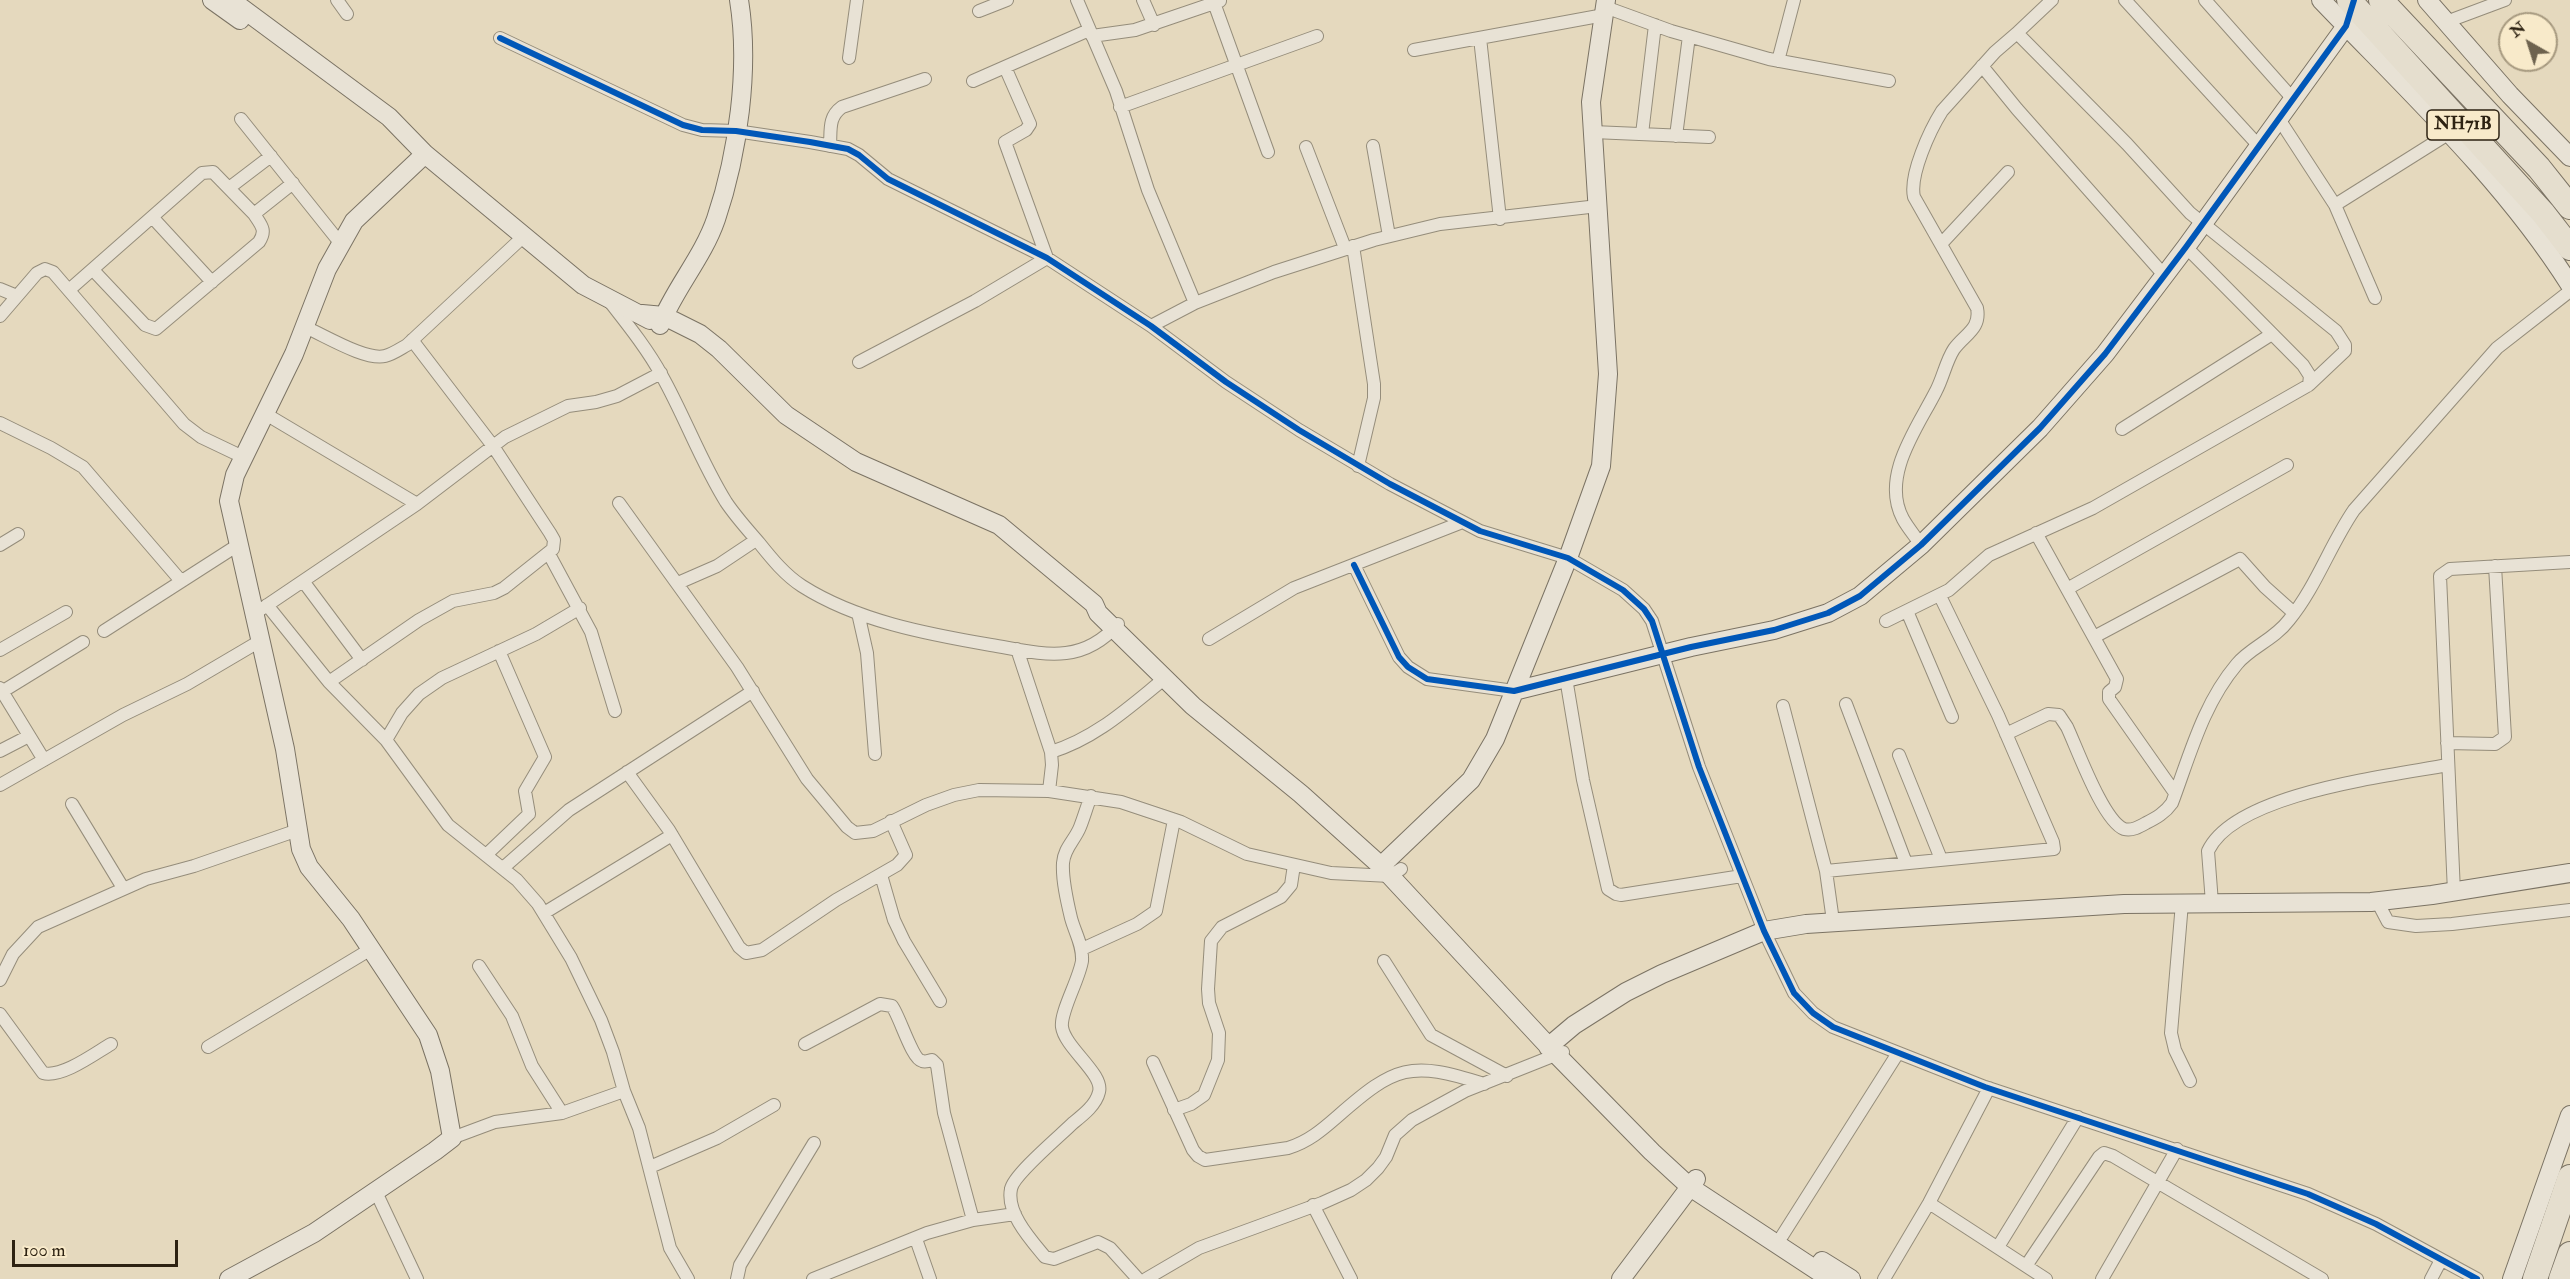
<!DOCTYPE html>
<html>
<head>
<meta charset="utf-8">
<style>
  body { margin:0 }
  #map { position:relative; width:2570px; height:1279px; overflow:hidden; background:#e5d9be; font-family:"IM FELL Double Pica",serif }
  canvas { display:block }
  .north { position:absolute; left:2498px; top:12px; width:60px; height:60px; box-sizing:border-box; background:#f8eaca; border:2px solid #a79a80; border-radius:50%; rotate:321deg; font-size:16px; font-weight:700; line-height:24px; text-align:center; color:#2d2212 }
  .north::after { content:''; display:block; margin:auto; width:21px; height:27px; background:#6d624e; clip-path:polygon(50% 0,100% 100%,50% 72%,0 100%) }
  .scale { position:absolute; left:12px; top:1240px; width:166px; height:27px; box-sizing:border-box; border:3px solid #2d2212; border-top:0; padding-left:8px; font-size:18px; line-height:21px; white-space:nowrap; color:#2d2212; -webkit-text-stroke:4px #f8eaca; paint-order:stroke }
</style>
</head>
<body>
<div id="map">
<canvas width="2570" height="1279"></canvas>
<div class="north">N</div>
<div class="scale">100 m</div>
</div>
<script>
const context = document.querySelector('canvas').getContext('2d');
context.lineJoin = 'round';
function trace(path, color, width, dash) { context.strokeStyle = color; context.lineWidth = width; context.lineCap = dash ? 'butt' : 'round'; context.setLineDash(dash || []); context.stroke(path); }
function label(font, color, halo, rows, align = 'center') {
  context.font = font + ' "IM FELL Double Pica",serif'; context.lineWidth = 4.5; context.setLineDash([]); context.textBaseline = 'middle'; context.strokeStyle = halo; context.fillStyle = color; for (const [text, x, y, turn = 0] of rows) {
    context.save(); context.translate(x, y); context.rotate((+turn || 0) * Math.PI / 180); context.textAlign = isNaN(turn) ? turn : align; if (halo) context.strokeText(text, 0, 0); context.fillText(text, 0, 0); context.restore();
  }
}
const street = new Path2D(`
  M337,0L347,14
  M1077,0L1116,91L1148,190L1195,303
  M1143,0L1154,25
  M1213,0L1268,152
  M2125,0L2259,146
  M2205,0L2293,99
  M1605,7L1671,31L1769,59L1889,81
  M979,11L1007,0
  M2446,22L2505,0
  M2017,33L2052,0
  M1092,36L1135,30L1220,1
  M500,38L683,125L702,130L736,131L810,142L848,149L859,155L888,179L1047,258L1151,326L1226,382L1299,430L1390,484L1480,531L1568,558L1623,590L1644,609L1652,621L1699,767L1764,931L1794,993L1813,1013L1833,1027L1985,1087L2308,1194L2376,1224L2477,1279
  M1480,38L1500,219
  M1414,50L1604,15
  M849,58L857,0
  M1778,61L1794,0
  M1982,66L2017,109L2164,275
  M973,81L1089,30
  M1120,107L1317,36
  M241,119L341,244
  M2279,119L2335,205L2375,298
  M1593,132L1709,137
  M1642,134L1655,25
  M1676,136L1689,36
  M830,146C831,130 828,117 842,107L925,79
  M1373,146L1389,236
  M1306,147L1345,248
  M229,188L271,156
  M2335,205L2448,134
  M153,218L212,282
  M1941,244L2008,172
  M1353,246L1374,384V398L1358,466
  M93,270L145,325L156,329L259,242C267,230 261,225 254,214
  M0,289L17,296
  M69,290L202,173L213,172L254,214L293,183
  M610,302C628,325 648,350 662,376C685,417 701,462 726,502C736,517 748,530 760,544C772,559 785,575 802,586C857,621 927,634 991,645C1040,653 1080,667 1118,624
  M0,316L37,273L45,269L53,272L184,424L201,437L243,457
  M1151,326L1195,303L1274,272L1374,240L1440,224L1598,206
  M305,327C324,335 366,361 385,356C393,354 400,349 407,345L524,236
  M859,362L975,301L1047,258L1005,142L1026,130L1030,124L1005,67
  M264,413L417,504
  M0,423L51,448L83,467L181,581
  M2122,429L2272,334
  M619,503L737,667L807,779L847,827L855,833L873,831L926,805L954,795L979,790L1049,791L1121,802L1181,822L1247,854L1331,873L1390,876L1401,869
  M2036,533L2117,679L2115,687L2109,692V699L2175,793
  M0,545L18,534
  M1921,545C1915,536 1908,528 1903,519C1880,476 1918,427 1936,391C1943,378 1946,361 1954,349C1965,334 1981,329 1977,308L1914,197C1909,175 1930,130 1942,111L1995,52L2017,33L2127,144L2190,213L2336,331L2345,345V351L2309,385
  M549,554L591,632L615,711
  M1354,565L1399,657L1408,667L1427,679L1514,691
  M303,581L362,660
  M678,583L717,566L756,540
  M2067,589L2287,465
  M267,605L329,682L386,740L448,825L517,880L538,904L571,958L601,1020L613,1052L624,1091
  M260,610L417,504L505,437L568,406L596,402L617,396L661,373
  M1907,611L1952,717
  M858,613L867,653L875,754
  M1886,621L1949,590L1989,555L2093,508L2309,385L2310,376L2303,365L2186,247
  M104,631L238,545
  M2094,637L2240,559L2265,587L2294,613
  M1209,639L1294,588L1460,523
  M1017,649L1051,752L1052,765L1049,791
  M0,650L66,612
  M1566,678L1583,780L1608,889L1616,894L1621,895L1742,876
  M329,682L419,620L453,601L494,593L504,588L553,549L554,540L550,533L493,446L412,340
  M0,688L44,760
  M0,693L83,642
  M1846,704L1906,863
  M1783,706L1826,871L1833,921
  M2006,734L2048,714L2059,715L2067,727C2077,748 2103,821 2124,829C2132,831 2139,827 2146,823C2156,818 2165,813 2172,803C2190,755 2203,704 2237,664C2251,647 2274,640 2289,620C2316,587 2330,545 2354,510L2497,348L2570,291
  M386,740L402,713L419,694L442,678L536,634L580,608
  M2447,743L2495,744L2505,737L2495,566
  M0,751L29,736
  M1051,752C1096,738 1128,708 1164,679
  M1899,755L1941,859
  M627,772L669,830L739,947L746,953L762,950L836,900L897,865L906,855L891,821
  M0,785L123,715L187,684L260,641
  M1091,796C1087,806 1084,817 1080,827C1075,840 1064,848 1063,863C1062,880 1067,901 1071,918C1075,933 1083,945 1082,961C1079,980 1060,1012 1062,1027C1065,1048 1104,1074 1099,1092C1096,1105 1083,1115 1073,1123C1061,1135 1013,1175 1011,1189C1006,1213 1031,1240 1045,1257L1054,1259L1098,1242L1110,1248L1138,1279
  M72,804L123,888
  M486,855L529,814L525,791L545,757L499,651
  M503,868L569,810L753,691
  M1826,871L2054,849L2053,842L1998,715L1940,596
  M881,875L894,920L904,941L940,1001
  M2454,892L2440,576L2450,569L2570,562
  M2377,901L2388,922L2416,926L2452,924L2570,910
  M2182,903L2171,1033L2175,1050L2190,1081
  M2212,903L2208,851C2235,793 2389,776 2448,765
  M544,913L672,835
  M1082,949L1137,924L1156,911L1174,820
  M1384,961L1431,1035L1507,1076
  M479,966L512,1016L532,1066L562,1113
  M0,980L13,954L38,927L146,879L194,866L298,830
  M0,1014L43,1073C62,1078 94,1054 111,1044
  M805,1044L880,1004L892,1006C900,1017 912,1059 922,1061C925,1062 929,1061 932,1060L937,1065L944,1113L973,1220
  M208,1047L371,949
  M1153,1062L1193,1150L1198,1156L1205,1160L1288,1148C1308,1142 1322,1130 1338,1116C1395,1066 1410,1060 1484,1084
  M1174,1110L1191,1104L1204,1095L1218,1060L1219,1033L1209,1003L1208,989L1211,941L1222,927L1281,897L1291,885L1294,865
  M452,1138L495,1122L562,1113L624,1091L639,1128L670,1248L688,1279
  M650,1167L717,1138L774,1105
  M376,1192L417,1279
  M1929,1203L2046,1279
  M1313,1205L1351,1279
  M1782,1236L1898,1053
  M916,1239L930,1279
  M1998,1247L2078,1117
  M2026,1266L2099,1157L2104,1153L2113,1156L2322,1279
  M737,1279L740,1265L814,1143
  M813,1279L927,1233L973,1220L1015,1214
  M1146,1279L1199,1248L1322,1203L1351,1190L1366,1180L1378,1168L1386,1157L1395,1135L1412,1120L1465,1091L1563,1052
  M1884,1279L1929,1203L1989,1088
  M2102,1279L2177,1149
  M2431,1279L2441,1260`);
const secondary = new Path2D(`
  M212,0L240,20
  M231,0L389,117L425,154L583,285L650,320
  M2321,0C2408,91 2503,179 2570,285
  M2427,0L2510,95L2570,157
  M642,314L664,316L700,334L719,349L786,415L856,462L999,525L1094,604L1098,613L1193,706L1301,794L1381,866L1551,1049L1652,1152L1690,1187L1830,1279
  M660,325C675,288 703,257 716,219C738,154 750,68 739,0
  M1514,691L1691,647L1774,630L1828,613L1860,596L1921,545L2040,428L2105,354L2186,247L2346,26L2354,0
  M1381,866L1471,780L1495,739L1568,558L1601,466L1608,374L1591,102L1606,0
  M1548,1047L1574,1025L1626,992L1662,974L1764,931L1806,924L2124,904L2371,902L2432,895L2570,873
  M1822,1261L1851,1279
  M229,1279L314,1233L435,1151L452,1138L440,1071L428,1035L351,919L309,867L301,849L285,749L229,501L235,475L294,354L327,269L354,221L425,154
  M1621,1279L1696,1179
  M2512,1279L2570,1115`);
const highway = new Path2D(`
  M2349,0L2543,213L2570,248
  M2381,0L2539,168L2570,207
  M2535,1279L2570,1177
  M2561,1279L2570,1254`);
trace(street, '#958d7b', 14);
trace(secondary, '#7b7364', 20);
trace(highway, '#7b7364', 26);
trace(street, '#e8e2d5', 12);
trace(secondary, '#e8e2d5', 18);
trace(highway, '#e5dece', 24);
trace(new Path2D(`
  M500,38L683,125L702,130L736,131L810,142L848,149L859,155L888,179L1047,258L1151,326L1226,382L1299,430L1390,484L1480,531L1568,558L1623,590L1644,609L1652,621L1699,767L1764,931L1794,993L1813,1013L1833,1027L1985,1087L2308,1194L2376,1224L2477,1279
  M1354,565L1399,657L1408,667L1427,679L1514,691L1691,647L1774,630L1828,613L1860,596L1921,545L2040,428L2105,354L2186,247L2346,26L2354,0`), '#0057b8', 6);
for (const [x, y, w] of [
  [2463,125,72]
]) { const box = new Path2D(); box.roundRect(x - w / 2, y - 15, w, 30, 4.5); context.fillStyle = '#f8eaca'; context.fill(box); trace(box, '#2d2212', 1.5); }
label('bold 18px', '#2d2212', null, [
  ["NH71B",2463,125]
]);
</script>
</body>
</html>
